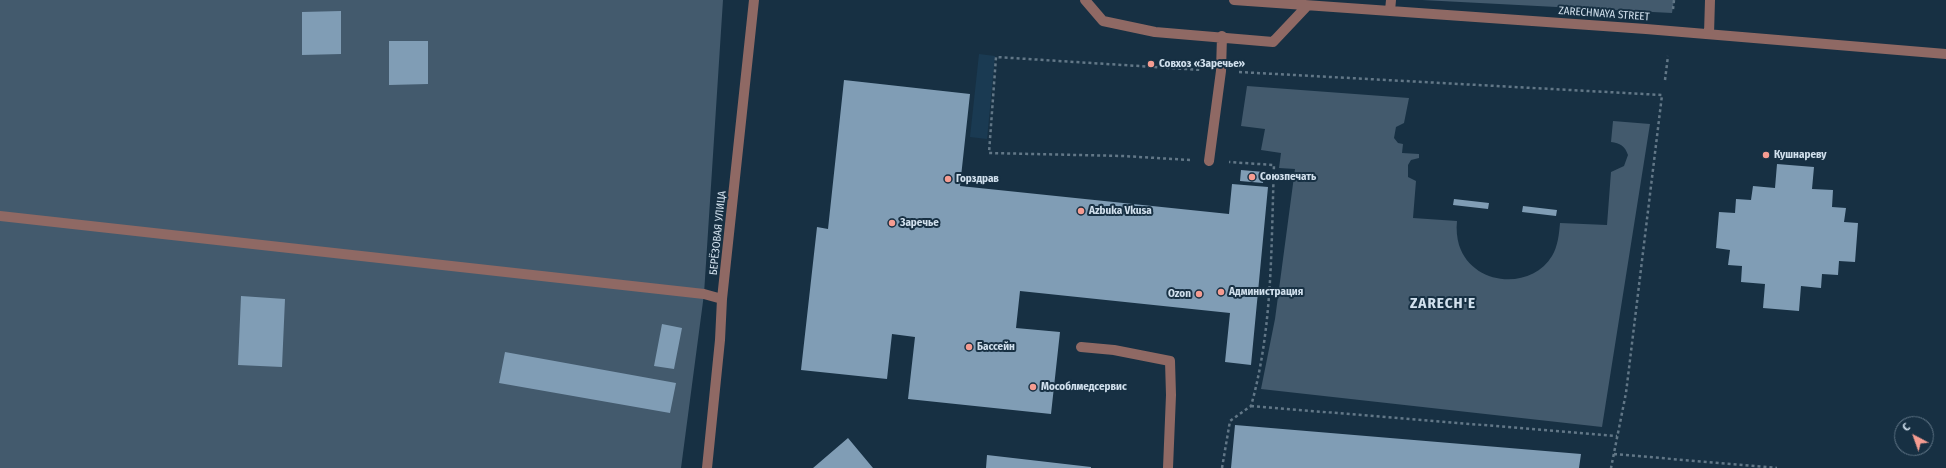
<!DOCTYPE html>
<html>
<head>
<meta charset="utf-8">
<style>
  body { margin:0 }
  #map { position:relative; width:1946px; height:468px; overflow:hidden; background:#173043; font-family:"Fira Sans Condensed",sans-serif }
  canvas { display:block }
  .north { position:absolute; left:1894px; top:416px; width:40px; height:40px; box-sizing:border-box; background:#173043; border:1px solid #617687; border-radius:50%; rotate:319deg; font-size:11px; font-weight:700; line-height:16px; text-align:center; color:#d1e0ed }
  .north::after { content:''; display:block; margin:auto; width:14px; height:18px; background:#f59c91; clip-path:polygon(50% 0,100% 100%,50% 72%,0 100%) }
</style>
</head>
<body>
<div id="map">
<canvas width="1946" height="468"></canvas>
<div class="north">С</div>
</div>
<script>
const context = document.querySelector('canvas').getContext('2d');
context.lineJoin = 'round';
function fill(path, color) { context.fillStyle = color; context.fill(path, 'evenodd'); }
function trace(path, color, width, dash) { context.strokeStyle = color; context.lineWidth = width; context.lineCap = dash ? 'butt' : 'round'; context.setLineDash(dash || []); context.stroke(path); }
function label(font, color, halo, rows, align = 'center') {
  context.font = font + ' "Fira Sans Condensed",sans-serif'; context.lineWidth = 4; context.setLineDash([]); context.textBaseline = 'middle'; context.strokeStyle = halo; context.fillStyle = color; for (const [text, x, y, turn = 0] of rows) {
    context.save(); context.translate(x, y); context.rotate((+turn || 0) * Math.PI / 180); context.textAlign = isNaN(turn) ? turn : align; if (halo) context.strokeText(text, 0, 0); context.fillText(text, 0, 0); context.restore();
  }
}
fill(new Path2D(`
  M979,54L995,56L987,139L970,137Z`), '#1a3a52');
fill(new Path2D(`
  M0,0H723L704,294L681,468H0Z
  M1422,0H1674L1672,13Z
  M1247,86L1409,98L1404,123L1396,127L1394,138L1398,143L1403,144L1402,153L1419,154V158L1411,160L1408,165V177L1416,181L1413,218L1457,221C1456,229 1457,238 1459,245C1472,286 1531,291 1552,256C1558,246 1559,234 1560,223L1607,225L1611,172L1624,166L1628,155C1625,146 1620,143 1611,142L1613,121L1650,124L1602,427L1261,389L1275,319L1295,169L1279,168L1281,153L1261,150L1265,129L1241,126Z`), '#435a6d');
fill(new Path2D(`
  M341,11V54L302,55V12Z
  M389,41H428V84L389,85Z
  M844,80L970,94L960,186L1229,214L1232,184L1268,187L1251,365L1225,362L1230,313L1020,291L1016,328L1060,332L1051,414L908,399L915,337L892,334L887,379L801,370L817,227L828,229Z
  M1777,164L1814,167L1812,189L1833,190L1832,207L1846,208L1844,222L1858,223L1855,262L1839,261L1838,275L1822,274L1821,288L1801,286L1799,311L1763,308L1765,284L1741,282L1742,266L1728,265L1730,250L1716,248L1719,212L1735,213L1736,199L1751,200L1753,186L1775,188Z
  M1241,170L1264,172L1263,183L1240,181Z
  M1454,199L1489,203L1488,209L1453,205Z
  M1523,206L1557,210L1556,216L1522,212Z
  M241,296L285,299L282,367L238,365Z
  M662,324L682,328L674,369L654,366Z
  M505,352L676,383L670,413L499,383Z
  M1235,425L1581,454L1579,468H1231Z
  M848,438L873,468H813Z
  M987,455L1091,467V468H986Z`), '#809db5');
trace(new Path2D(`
  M1673,9L1674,0
  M1239,72L1662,95L1626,393L1611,468
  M1665,80L1668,56
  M1190,160L1123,156L989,153L996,57L1202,70
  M1251,406L1617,436
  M1614,454L1777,468
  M1222,468L1230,421L1251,406C1273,328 1271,246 1274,165L1229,162`), '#627787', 2.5, [3, 3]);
trace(new Path2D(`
  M1085,0L1103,21L1155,32L1273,42L1307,6
  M1234,0L1646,29L1946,54
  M1390,11L1391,0
  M1709,34L1710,0
  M1209,161L1221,71L1222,36
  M0,216L704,294L722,299
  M1081,347L1114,350L1170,361L1171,395L1168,468
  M707,468L720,340L722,299L754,0`), '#8f6964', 10);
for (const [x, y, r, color] of [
  [1151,64,4,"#f59c91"],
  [1766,155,4,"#f59c91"],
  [1252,177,4,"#f59c91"],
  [948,179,4,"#f59c91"],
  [1081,211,4,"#f59c91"],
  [892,223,4,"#f59c91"],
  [1221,292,4,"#f59c91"],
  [1199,294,4,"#f59c91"],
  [969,347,4,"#f59c91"],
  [1033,387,4,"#f59c91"]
]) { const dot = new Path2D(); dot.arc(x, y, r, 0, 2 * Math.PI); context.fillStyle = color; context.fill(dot); trace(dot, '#173043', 1.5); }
label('11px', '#d1e0ed', '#173043', [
  ["ZARECHNAYA STREET",1604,14,4],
  ["БЕРЁЗОВАЯ УЛИЦА",718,233,-84]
]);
label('bold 11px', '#d1e0ed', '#173043', [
  ["Совхоз «Заречье»",1159,64],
  ["Кушнареву",1774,155],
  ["Союзпечать",1260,177],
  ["Горздрав",956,179],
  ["Azbuka Vkusa",1089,211],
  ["Заречье",900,223],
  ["Администрация",1229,292],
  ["Ozon",1191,294,"right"],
  ["Бассейн",977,347],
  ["Мособлмедсервис",1041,387]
], 'left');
context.letterSpacing = '1px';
label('bold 15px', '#d1e0ed', '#173043', [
  ["ZARECH'E",1443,304]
]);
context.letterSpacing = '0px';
</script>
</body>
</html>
